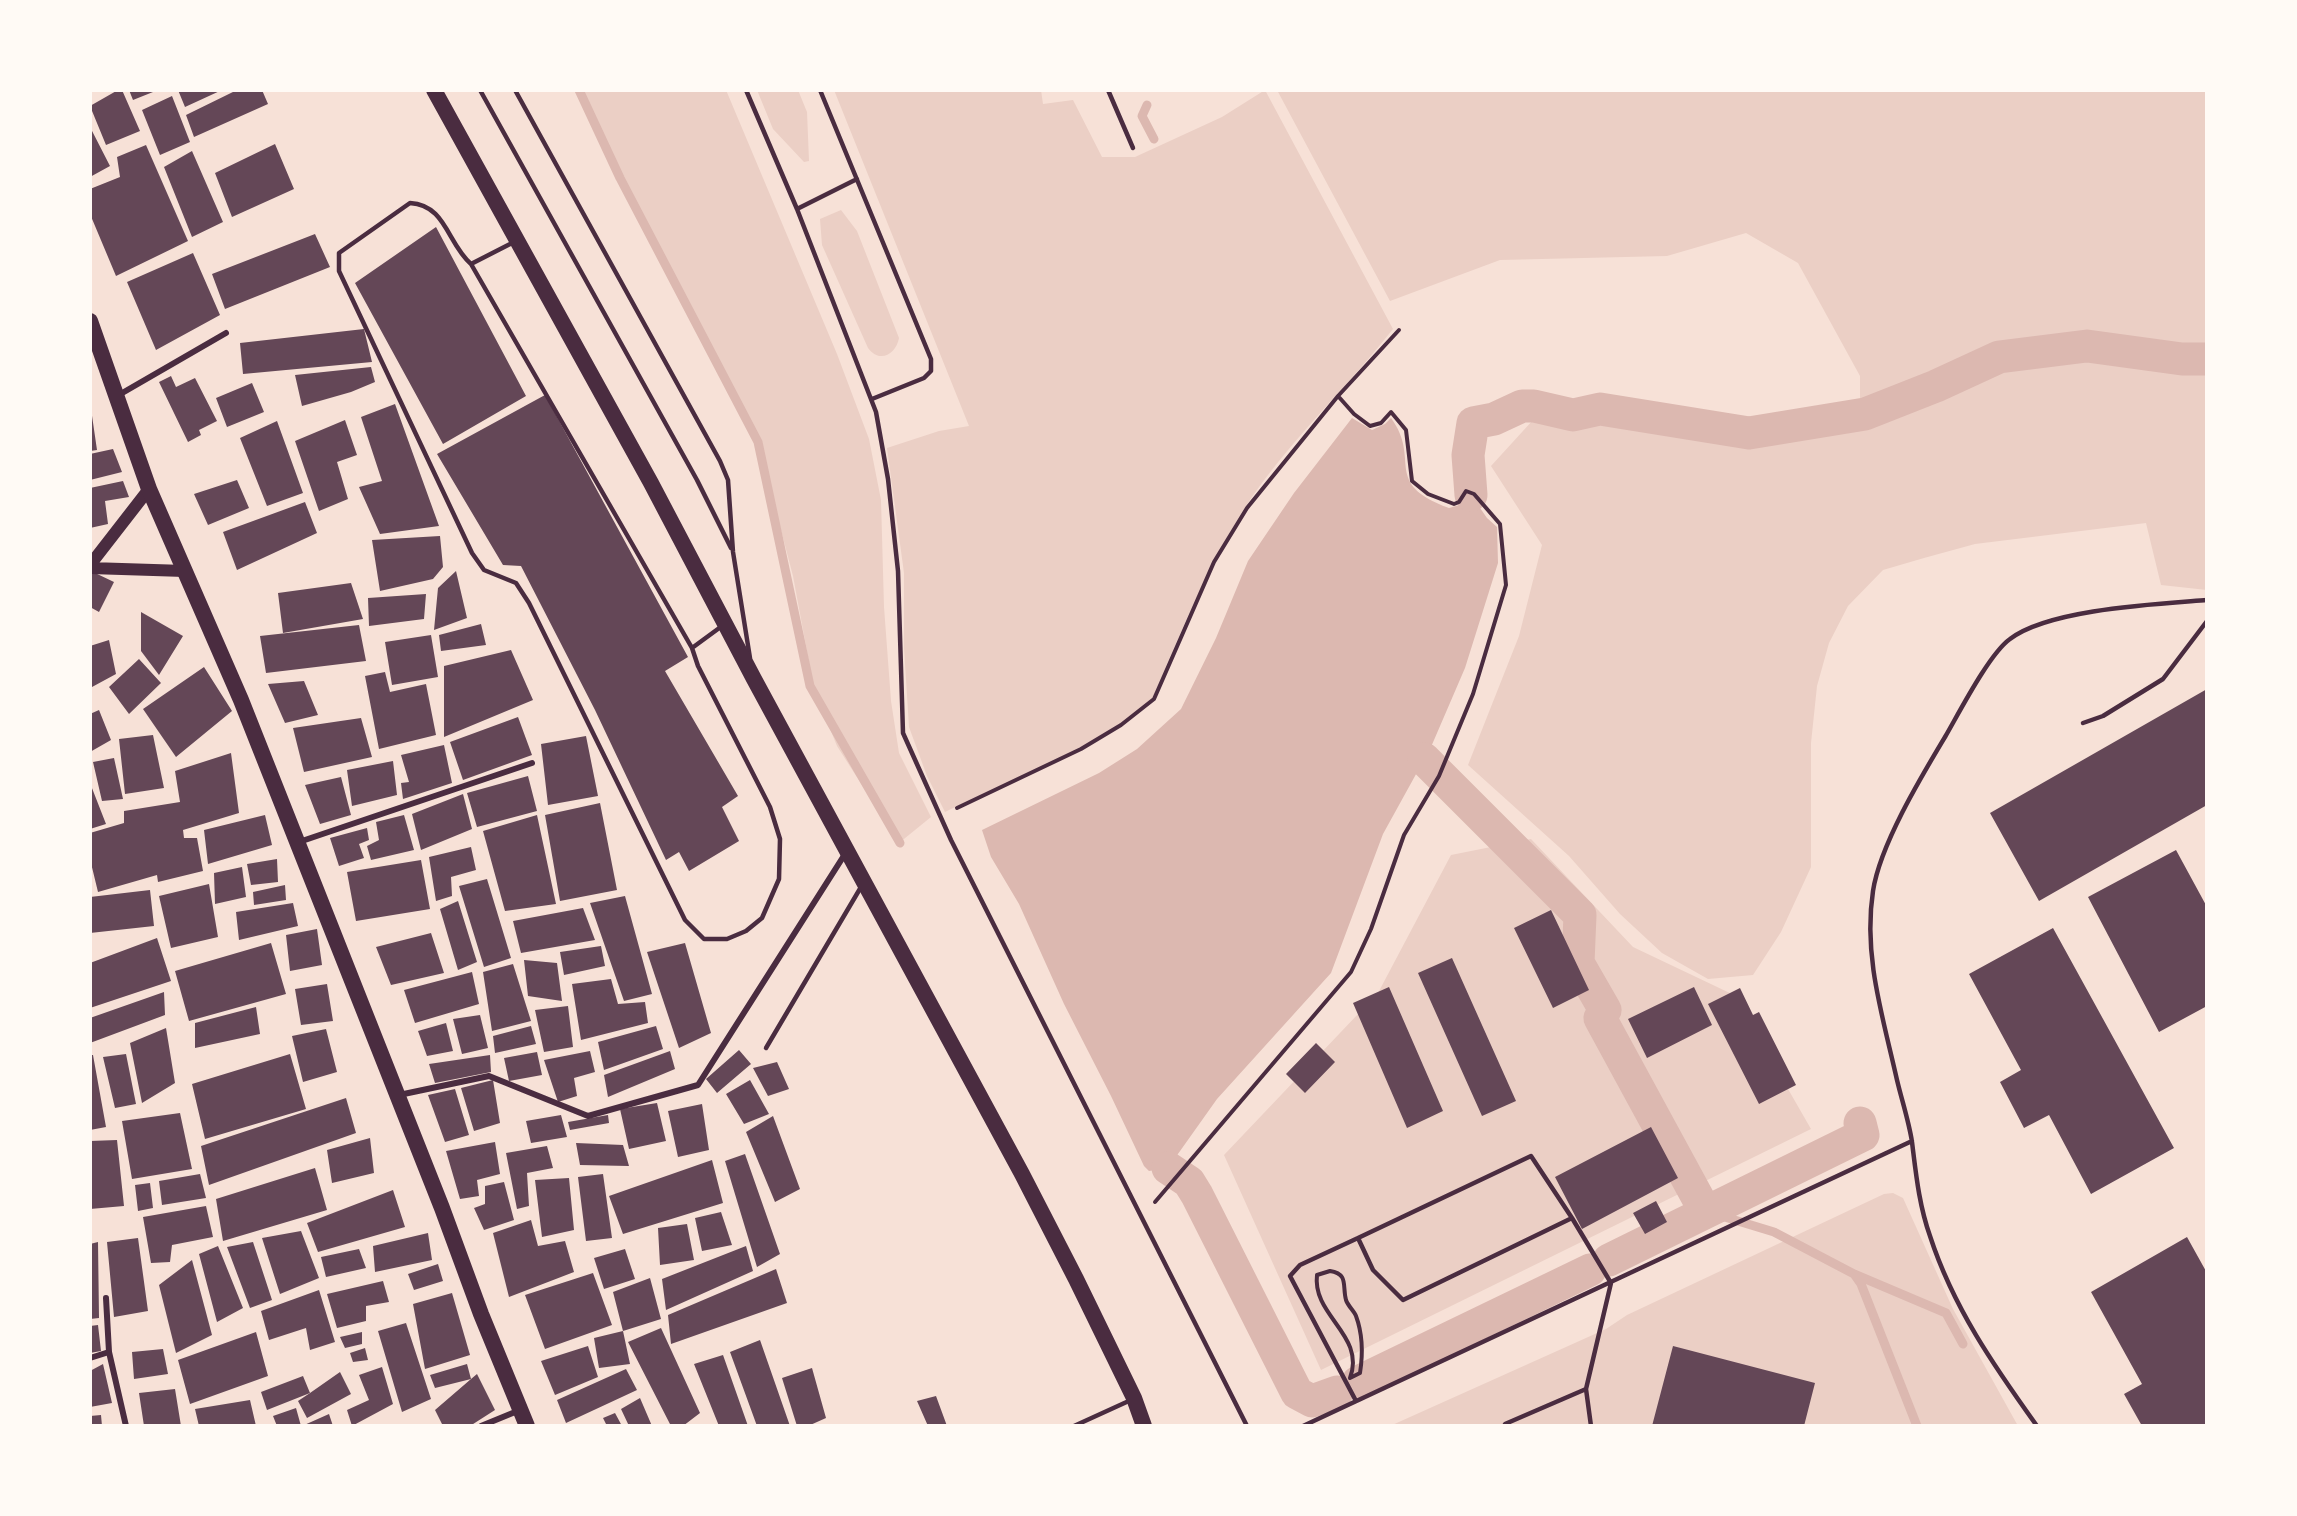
<!DOCTYPE html>
<html>
<head>
<meta charset="utf-8">
<style>
  body { margin:0 }
  #map { position:relative; width:2297px; height:1516px; overflow:hidden; background:#f7e1d7; font-family:"IBM Plex Sans",sans-serif }
  canvas { display:block }
  .frame { position:absolute; inset:0; border:92px solid #fffaf5; pointer-events:none }
</style>
</head>
<body>
<div id="map">
<canvas width="2297" height="1516"></canvas>
<div class="frame"></div>
</div>
<script>
const context = document.querySelector('canvas').getContext('2d');
context.lineJoin = 'round';
function fill(path, color) { context.fillStyle = color; context.fill(path, 'evenodd'); }
function trace(path, color, width, dash) { context.strokeStyle = color; context.lineWidth = width; context.lineCap = dash ? 'butt' : 'round'; context.setLineDash(dash || []); context.stroke(path); }
fill(new Path2D(`
  M579,90H726L837,354L869,439L881,500L884,607L891,701L899,753L931,817L899,843L837,746L814,689L793,576L758,442L620,178Z
  M757,90H798L807,112L809,161L804,162L773,129Z
  M834,90H1041L1043,104L1073,100L1102,157H1135L1222,117L1265,90L1393,329C1345,390 1286,444 1244,509C1206,569 1180,635 1152,699C1107,745 1005,783 945,812L927,776L909,727L904,648V573L887,448L939,431L969,426Z
  M1277,90H2207V590L2161,585L2146,523L1975,544L1924,558L1883,570L1848,606L1829,643L1817,686L1811,743V867L1781,932L1753,975L1708,979L1662,953L1620,914L1569,856L1468,765L1519,636L1542,545L1491,466L1533,420L1750,429L1860,407V376L1798,263L1746,233L1667,256L1500,260L1390,301Z
  M841,210L857,231L899,338C896,354 880,364 868,348L822,245L820,219Z
  M1531,839L1633,947L1734,995L1811,1129L1321,1370L1224,1155L1378,993L1451,855Z
  M1893,1193L1903,1198L1953,1309L2018,1426H1390L1606,1329L1627,1315L1884,1194Z`), '#ebcfc5');
fill(new Path2D(`
  M1352,418L1372,430L1385,424L1391,418C1422,460 1381,483 1449,508L1463,504L1471,495L1487,518L1497,527L1498,563L1465,668L1431,747L1383,834L1331,973L1217,1099L1168,1168L1149,1171L1144,1166L1111,1096L1064,1004L1019,904L991,857L982,830L1099,773L1137,749L1181,709L1216,638L1248,561L1294,493Z`), '#dcb8b0');
trace(new Path2D(`
  M579,90L620,178L758,442L810,686L900,843
  M1147,105L1142,116L1154,139
  M1705,1211L1774,1232L1854,1274L1861,1284L1917,1426
  M1854,1274L1946,1313L1963,1344`), '#dcb8b0', 9);
trace(new Path2D(`
  M1471,495L1468,455L1473,423L1494,419L1522,406H1534L1573,415L1600,409L1749,433L1865,414L1936,386L1999,357L2087,346L2182,359H2207
  M1424,759L1580,915L1578,963L1605,1010L1600,1018L1705,1211
  M1168,1168L1189,1182L1197,1195L1297,1393L1312,1401L1337,1392
  M1609,1260L1863,1135L1860,1123
  M1358,1382L1590,1270`), '#dcb8b0', 33);
fill(new Path2D(`
  M118,90H122L140,131L106,145L90,106Z
  M129,90H158L133,100Z
  M178,90H222L185,107Z
  M237,90H262L268,104L194,137L186,115Z
  M172,96L190,142L160,155L142,110Z
  M90,127L110,166L90,177Z
  M275,144L294,189L232,217L215,173Z
  M146,145L188,241L116,276L90,214V189L120,177L117,157Z
  M192,151L223,222L192,237L164,167Z
  M436,227L526,396L443,444L355,283Z
  M315,234L330,267L225,309L212,274Z
  M193,253L220,315L156,350L127,282Z
  M364,329L372,362L243,374L240,343Z
  M371,367L375,382L351,392L302,406L295,375Z
  M171,376L176,387L195,378L217,421L199,430L201,435L188,442L159,382Z
  M252,383L264,412L227,427L216,398Z
  M545,395L688,657L665,671L738,796L722,807L739,841L689,871L679,852L666,860L595,710L521,566L503,565L437,454Z
  M90,402L97,450L90,451Z
  M395,404L439,526L380,534L359,487L382,481L361,417Z
  M345,420L357,455L337,462L348,499L319,511L295,441Z
  M277,421L303,493L267,506L240,438Z
  M113,449L122,472L90,480V454Z
  M237,480L249,508L208,525L194,494Z
  M123,481L129,497L105,501L108,524L90,528V488Z
  M305,502L317,533L237,570L223,532Z
  M440,536L443,567L433,579L380,591L372,540Z
  M456,571L467,618L434,630L438,588Z
  M93,572L114,582L99,612L90,607V579Z
  M351,583L363,619L283,633L278,593Z
  M426,594L424,619L369,626L368,598Z
  M141,612L183,636L159,675L141,651Z
  M481,624L486,645L441,651L439,635Z
  M359,625L366,661L266,673L260,636Z
  M431,635L438,677L392,685L385,642Z
  M109,640L116,674L92,687L90,646Z
  M511,650L533,700L444,737V666Z
  M139,659L161,683L129,714L109,687Z
  M204,667L232,711L176,757L143,709Z
  M385,672L390,692L426,684L436,735L379,749L365,676Z
  M304,681L318,715L285,723L268,684Z
  M2207,689V805L2039,901L1990,813Z
  M99,710L111,740L90,752V714Z
  M518,717L532,755L463,780L450,742Z
  M361,718L372,757L304,772L293,728Z
  M153,735L164,788L125,794L119,739Z
  M586,736L598,796L548,805L541,744Z
  M444,745L452,783L403,799L401,783L409,782L401,755Z
  M231,753L239,813L183,830L184,838H197L203,871L158,882L157,875L98,892L90,859V833L124,823V811L180,802L175,771Z
  M114,758L123,799L102,801L93,762Z
  M393,761L397,795L352,806L347,770Z
  M528,776L537,811L477,827L467,793Z
  M341,777L351,815L320,824L305,785Z
  M90,783L106,824L90,829Z
  M463,794L472,829L421,850L412,814Z
  M600,803L617,890L560,901L545,815Z
  M265,815L272,845L208,864L204,830Z
  M404,815L414,850L371,860L367,846L379,840L376,822Z
  M537,815L556,904L505,911L483,831Z
  M367,828L369,840L359,844L364,858L339,866L330,838Z
  M471,847L476,870L451,877L452,896L436,901L429,857Z
  M2176,850L2207,907V1006L2159,1032L2088,897Z
  M277,859L278,882L251,885L247,864Z
  M421,860L430,909L356,921L347,872Z
  M242,867L246,897L215,904L214,873Z
  M487,879L511,958L484,967L459,886Z
  M209,884L218,937L171,948L159,896Z
  M285,885L286,900L254,905L253,892Z
  M150,890L154,926L90,933V897Z
  M625,896L652,994L624,1001L590,903Z
  M458,901L477,962L458,970L440,909Z
  M293,903L298,926L239,940L236,912Z
  M583,908L595,940L521,953L513,921Z
  M1551,910L1589,990L1553,1008L1514,928Z
  M2053,928L2174,1148L2091,1194L2049,1115L2024,1128L2000,1082L2021,1070L1969,974Z
  M317,929L322,965L290,971L286,935Z
  M431,933L444,973L391,985L376,947Z
  M157,938L171,981L90,1008V963Z
  M271,943L286,994L189,1021L175,971Z
  M685,943L711,1033L679,1048L647,952Z
  M601,946L605,966L564,975L560,952Z
  M1452,958L1516,1101L1482,1116L1418,973Z
  M524,960L557,963L562,1001L528,996Z
  M513,964L531,1021L492,1031L483,972Z
  M472,972L479,1004L415,1023L404,990Z
  M611,979L618,1004L645,1002L648,1023L581,1040L572,984Z
  M327,984L333,1021L301,1025L295,989Z
  M1389,987L1443,1111L1407,1128L1353,1003Z
  M1694,987L1712,1025L1647,1058L1628,1019Z
  M1740,988L1753,1015L1759,1012L1796,1085L1759,1104L1708,1004Z
  M164,992L165,1015L90,1043V1018Z
  M568,1006L573,1047L544,1052L535,1010Z
  M256,1007L260,1034L195,1048V1023Z
  M480,1015L488,1048L462,1054L453,1019Z
  M446,1023L453,1051L427,1056L418,1031Z
  M531,1026L536,1044L495,1053L493,1036Z
  M656,1026L663,1049L604,1070L598,1042Z
  M166,1028L175,1083L142,1103L130,1043Z
  M326,1029L337,1072L303,1082L292,1036Z
  M1316,1043L1335,1062L1305,1093L1286,1074Z
  M739,1050L751,1064L717,1093L706,1079Z
  M590,1051L595,1072L574,1078L577,1096L558,1102L544,1060Z
  M670,1051L675,1069L608,1097L604,1075Z
  M537,1052L542,1075L509,1081L504,1058Z
  M126,1054L136,1104L115,1108L103,1057Z
  M290,1054L306,1109L205,1139L192,1084Z
  M90,1055H93L106,1127L90,1130Z
  M490,1055L491,1072L435,1083L429,1064Z
  M777,1062L789,1089L768,1096L753,1068Z
  M493,1080L500,1123L474,1131L461,1088Z
  M750,1080L769,1114L744,1124L726,1094Z
  M455,1089L469,1135L445,1142L428,1095Z
  M346,1098L356,1133L209,1185L201,1146Z
  M657,1103L666,1141L629,1149L620,1109Z
  M702,1104L709,1150L678,1157L668,1111Z
  M180,1113L192,1169L132,1179L122,1121Z
  M561,1115L567,1137L531,1143L526,1121Z
  M608,1115L609,1123L570,1130L568,1122Z
  M773,1116L800,1189L775,1202L746,1132Z
  M1651,1127L1678,1178L1582,1229L1555,1177Z
  M370,1138L374,1173L332,1183L327,1150Z
  M117,1140L124,1206L90,1209V1141Z
  M495,1142L500,1174L477,1180L479,1196L460,1199L446,1151Z
  M576,1143L623,1145L629,1166L580,1165Z
  M547,1146L553,1168L527,1173L529,1206L517,1209L506,1153Z
  M745,1154L780,1254L757,1267L725,1161Z
  M712,1160L723,1203L623,1234L609,1196Z
  M315,1168L327,1210L223,1241L216,1199Z
  M200,1174L206,1198L162,1205L159,1181Z
  M603,1174L612,1238L586,1241L578,1177Z
  M569,1178L574,1230L542,1237L535,1180Z
  M504,1182L514,1220L484,1230L474,1208L485,1204V1186Z
  M150,1183L153,1208L138,1211L135,1185Z
  M393,1190L405,1227L318,1252L307,1223Z
  M1656,1201L1667,1222L1645,1234L1633,1213Z
  M206,1206L213,1237L172,1245L170,1262L151,1263L143,1217Z
  M721,1212L732,1245L702,1251L695,1218Z
  M531,1220L538,1246L565,1241L574,1272L509,1297L493,1233Z
  M687,1224L694,1260L660,1265L658,1228Z
  M301,1231L319,1278L280,1294L262,1238Z
  M428,1233L432,1260L375,1272L373,1246Z
  M2187,1237L2207,1273V1426H2142L2124,1394L2142,1384L2091,1292Z
  M138,1238L148,1311L114,1317L107,1242Z
  M98,1242L99,1318L90,1319V1244Z
  M253,1242L272,1300L250,1308L227,1247Z
  M218,1246L243,1308L217,1322L199,1254Z
  M746,1246L753,1271L666,1310L662,1279Z
  M359,1249L366,1268L326,1277L321,1257Z
  M625,1249L635,1279L604,1289L594,1258Z
  M192,1260L212,1335L176,1353L159,1285Z
  M438,1264L443,1281L414,1290L408,1274Z
  M776,1269L787,1303L671,1344L668,1315Z
  M593,1273L612,1325L545,1349L525,1295Z
  M650,1278L661,1319L623,1331L613,1292Z
  M383,1281L389,1302L366,1306V1321L337,1328L327,1294Z
  M319,1290L335,1342L310,1350L306,1328L269,1340L261,1311Z
  M452,1293L470,1355L425,1369L413,1304Z
  M406,1323L431,1399L402,1412L378,1331Z
  M98,1325L101,1351L90,1353V1326Z
  M661,1328L700,1413L683,1426H671L628,1342Z
  M623,1331L630,1364L599,1368L594,1338Z
  M256,1332L268,1376L190,1404L178,1360Z
  M362,1332V1344L345,1348L340,1337Z
  M760,1340L790,1426H757L730,1352Z
  M588,1346L598,1377L555,1395L541,1361Z
  M1673,1346L1815,1383L1804,1426H1652Z
  M365,1348L368,1360L353,1362L350,1353Z
  M163,1349L168,1374L134,1379L132,1352Z
  M723,1355L748,1426H719L694,1364Z
  M103,1364L112,1403L90,1407V1371Z
  M467,1364L471,1379L477,1374L495,1410L470,1426H443L435,1410L471,1379L435,1388L430,1375Z
  M382,1367L393,1404L352,1426L347,1410L369,1400L359,1375Z
  M812,1368L826,1418L808,1426H797L782,1378Z
  M626,1369L637,1390L566,1423L557,1400Z
  M340,1372L351,1394L307,1418L298,1401L310,1393L267,1410L261,1392L303,1376L310,1393Z
  M175,1389L181,1426H144L139,1393Z
  M936,1396L947,1426H928L917,1401Z
  M640,1398L652,1426H629L621,1409Z
  M250,1400L256,1426H199L195,1409Z
  M296,1408L301,1426H277L273,1416Z
  M615,1413L622,1426H607L603,1418Z
  M329,1414L333,1426H302Z
  M101,1415L102,1426H90V1416Z`), '#644757');
trace(new Path2D(`
  M957,808L1081,749L1121,725L1154,699L1214,562L1247,508L1338,396L1399,330
  M1155,1202L1351,972L1371,929L1404,835L1439,776L1473,694L1506,585L1500,524L1474,494L1466,491L1459,502L1454,504L1428,494L1412,481L1406,430L1391,412L1381,423L1370,426L1354,414L1338,396
  M1330,1271C1349,1274 1342,1286 1346,1300C1348,1306 1354,1311 1356,1316C1363,1335 1363,1354 1360,1373L1350,1378C1366,1335 1312,1316 1317,1275Z`), '#4a2c40', 4);
trace(new Path2D(`
  M480,90L697,480L731,548
  M515,90L720,461L728,480L733,552L750,658
  M746,90L797,209L876,412L888,479L898,571L903,733L951,840L1247,1426
  M820,90L931,359V371L924,378L872,399
  M1108,90L1133,148
  M797,209L857,179
  M514,242L471,264C447,243 446,205 410,203L339,253V271L472,553L484,570L516,583L529,603L685,920L704,939H727L746,931L762,918L779,879L780,839L770,807L698,666L692,648L722,626
  M471,264L692,648
  M2083,723L2103,716L2163,679L2207,621
  M766,1048L861,887
  M1586,1389L1591,1426
  M1356,1401L1290,1276L1300,1265L1358,1238
  M1505,1424L1586,1389L1611,1283L1572,1218L1403,1300L1373,1270L1358,1238L1531,1156L1572,1218
  M1074,1426L1131,1400
  M1303,1426L1912,1141
  M2037,1426C1994,1366 1953,1307 1930,1236C1919,1205 1916,1174 1912,1142C1909,1122 1902,1101 1897,1080C1883,1017 1863,956 1873,891C1880,845 1921,777 1945,737C1959,713 1989,654 2010,639C2049,609 2157,604 2207,600`), '#4a2c40', 4.5);
trace(new Path2D(`
  M117,396L226,333
  M299,842L532,763
  M399,1095L489,1076L588,1116L698,1085L845,854
  M109,1352L126,1426
  M90,1358L109,1352L106,1298
  M481,1426L520,1410`), '#4a2c40', 6);
trace(new Path2D(`
  M90,565L149,489
  M90,568L185,571`), '#4a2c40', 12);
trace(new Path2D(`
  M434,90L651,483L754,679L1022,1174L1076,1279L1134,1398L1144,1426
  M90,321L149,489L241,700L442,1208L481,1314L527,1426`), '#4a2c40', 16);
</script>
</body>
</html>
